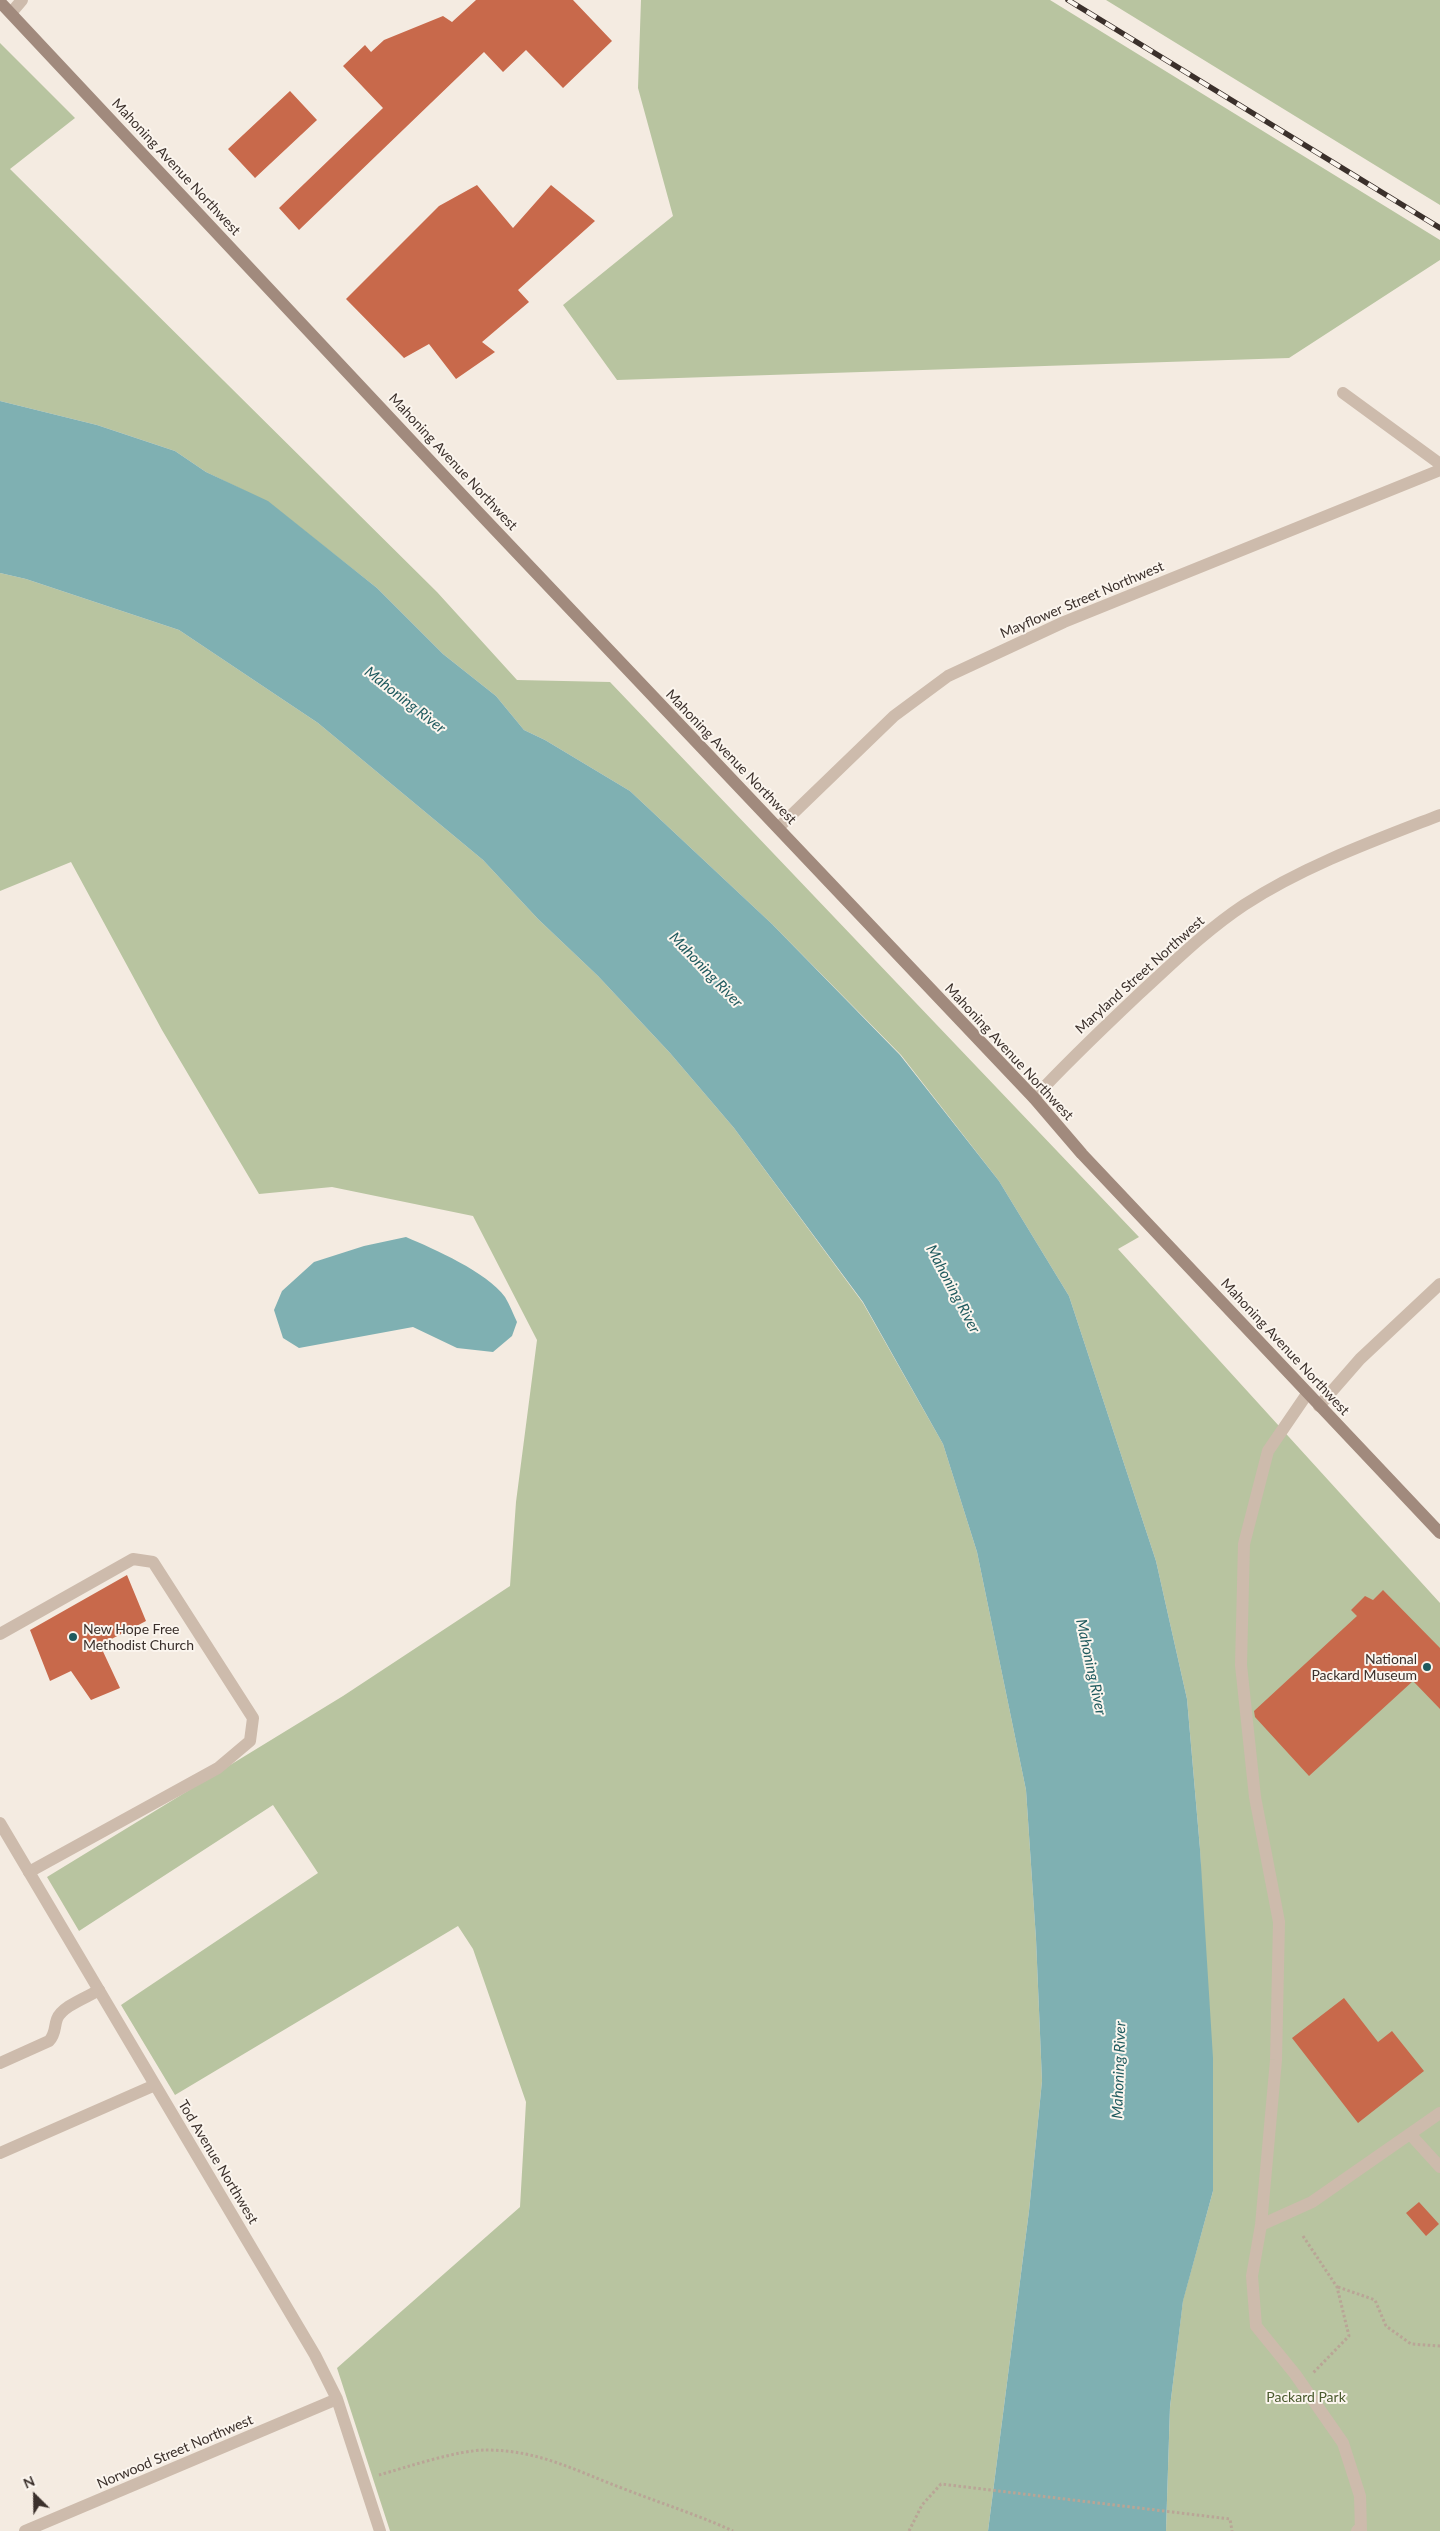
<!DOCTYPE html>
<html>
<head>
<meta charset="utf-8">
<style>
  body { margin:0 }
  #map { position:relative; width:1440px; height:2531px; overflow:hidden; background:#f4ebe1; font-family:Lato,sans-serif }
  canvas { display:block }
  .north { position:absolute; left:10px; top:2471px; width:50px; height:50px; -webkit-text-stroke:4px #fbf5ee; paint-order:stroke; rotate:337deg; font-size:14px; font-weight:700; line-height:20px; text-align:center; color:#3b302b }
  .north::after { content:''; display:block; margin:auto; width:18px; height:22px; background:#3b302b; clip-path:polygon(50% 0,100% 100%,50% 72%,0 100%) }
</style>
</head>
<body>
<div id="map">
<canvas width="1440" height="2531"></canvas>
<div class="north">N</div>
</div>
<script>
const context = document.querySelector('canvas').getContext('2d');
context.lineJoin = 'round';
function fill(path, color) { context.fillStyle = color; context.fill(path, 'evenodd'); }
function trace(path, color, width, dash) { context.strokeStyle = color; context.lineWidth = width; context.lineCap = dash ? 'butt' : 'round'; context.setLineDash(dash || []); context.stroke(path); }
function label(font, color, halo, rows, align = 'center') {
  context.font = font + ' Lato,sans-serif'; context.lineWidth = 4; context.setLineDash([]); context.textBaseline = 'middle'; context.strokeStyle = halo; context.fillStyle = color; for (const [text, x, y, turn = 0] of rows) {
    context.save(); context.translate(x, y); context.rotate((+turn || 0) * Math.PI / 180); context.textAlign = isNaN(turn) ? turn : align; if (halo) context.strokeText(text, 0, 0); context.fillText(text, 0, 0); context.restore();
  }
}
fill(new Path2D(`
  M641,0H1050L1440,240V260L1289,358L617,380L563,305L673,216L638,88Z
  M1106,0H1440V205Z
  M0,43L75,118L10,169L437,592L517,680L610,682L1139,1237L1118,1249L1440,1603V2531H1166L1170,2407L1183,2300L1213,2191L1200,1849L1187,1699L1156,1561L1069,1296L999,1181L901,1055L772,924L630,791L545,740L524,730L496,696L443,654L377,588L268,502L206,472L175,451L97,425L0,401Z
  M0,573L26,579L179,630L318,723L483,860L538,919L598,976L670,1053L734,1128L863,1303L943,1444L977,1552L1026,1790L1036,1939L1042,2081L1029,2211L988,2531H390L337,2368L520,2207L526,2102L473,1949L458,1926L175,2095L121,2005L318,1873L273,1805L79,1931L47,1877L343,1696L510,1586L516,1502L537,1340L473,1216L332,1187L259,1194L162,1030L71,862L0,891Z`), '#b8c4a0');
fill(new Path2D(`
  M0,401L97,425L175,451L206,472L268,501L377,588L443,654L496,696L524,730L545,740L630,791L772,924L900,1055L999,1181L1069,1296L1156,1561L1187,1699L1200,1849L1213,2058V2191L1183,2301L1170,2407L1166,2531H988L1029,2211L1042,2081L1036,1939L1026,1790L977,1552L943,1444L863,1302L734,1128L670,1053L598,976L538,919L483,860L318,723L179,630L26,579L0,573Z
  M406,1237C434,1249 487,1272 505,1297C510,1305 513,1314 517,1322L512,1336L493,1352L457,1348L413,1327L299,1348L283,1338L274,1310L282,1291L314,1262L364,1246Z`), '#7fb0b2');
fill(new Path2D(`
  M476,0H573L612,41L563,88L526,50L503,72L484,52L299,230L279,208L383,108L343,66L365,45L371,52L384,40L443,16L452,22Z
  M290,91L317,120L255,178L228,149Z
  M477,185L513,228L551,185L595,221L518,290L529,302L482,342L495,352L456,379L429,344L404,358L346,299L439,206Z
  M127,1575L146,1621L100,1645L120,1688L91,1700L71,1671L50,1681L30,1630Z
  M1383,1590L1440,1648V1709L1413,1681L1309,1776L1255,1717L1254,1711L1357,1616L1351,1610L1365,1596L1373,1600Z
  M1344,1998L1378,2042L1392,2031L1424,2071L1358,2123L1292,2038Z
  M1419,2202L1439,2224L1426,2236L1406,2213Z`), '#c8694b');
trace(new Path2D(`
  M1303,2236L1337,2287L1349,2336L1313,2373
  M1338,2287L1375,2300L1386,2326L1411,2344L1440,2346
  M379,2475C407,2467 458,2450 486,2450C540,2450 578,2472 627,2490C663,2504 698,2515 733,2531
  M909,2531L922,2505L941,2484L1230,2519L1232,2531`), '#b9a596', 3, [2.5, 2.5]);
trace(new Path2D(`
  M11,13L22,0
  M1307,1394L1268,1451L1244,1544L1241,1665L1255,1797L1279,1922L1276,2060L1261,2225L1252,2276L1256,2326L1295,2374L1343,2443L1360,2496L1361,2531
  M0,1634L133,1559L153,1562L253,1718L250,1741L218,1768L29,1872
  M0,2063L49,2041C56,2034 54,2027 57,2019C62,2006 88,1997 99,1990
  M1410,2134L1440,2167
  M1261,2225L1312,2202L1440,2113`), '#cdbbac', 12);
trace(new Path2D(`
  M1343,393L1440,464
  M779,827L894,716L948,676L1064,622L1440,470
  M1034,1098C1067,1062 1103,1028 1139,994C1173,963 1205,931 1244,905C1304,866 1373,841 1440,815
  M1319,1406L1360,1359L1440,1284
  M0,1823L315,2355L337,2399L380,2531
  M0,2153L155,2085
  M25,2531L337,2399
  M1357,2531L1360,2528`), '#cdbbac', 12);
trace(new Path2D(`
  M0,2L481,515L1034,1098L1082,1154L1440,1533`), '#a18a7d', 12);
const rail = new Path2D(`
  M1068,0L1440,228`);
trace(rail, '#3b302b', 5.5);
trace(rail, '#fbf5ee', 4, [11]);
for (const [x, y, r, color] of [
  [73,1637,5,"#1f5a5e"],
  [1427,1667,5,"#1f5a5e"]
]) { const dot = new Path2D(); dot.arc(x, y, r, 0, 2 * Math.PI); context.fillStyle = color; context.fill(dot); trace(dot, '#fbf5ee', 2); }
label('14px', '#3b302b', '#fbf5ee', [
  ["Mahoning Avenue Northwest",176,167,47],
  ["Mahoning Avenue Northwest",453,462,47],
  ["Mayflower Street Northwest",1082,600,-23],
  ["Mahoning Avenue Northwest",731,757,46],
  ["Maryland Street Northwest",1140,975,-42],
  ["Mahoning Avenue Northwest",1009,1052,47],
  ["Mahoning Avenue Northwest",1285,1347,47],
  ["Tod Avenue Northwest",218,2162,59],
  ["Norwood Street Northwest",175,2452,-23]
]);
label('14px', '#3b302b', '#fbf5ee', [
  ["New Hope Free",83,1629],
  ["Methodist Church",83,1645],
  ["National",1417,1659,"right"],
  ["Packard Museum",1417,1675,"right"]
], 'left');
label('14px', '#4a5a2e', '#fbf5ee', [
  ["Packard Park",1306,2397]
]);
label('italic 15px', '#1f5a5e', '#fbf5ee', [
  ["Mahoning River",405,700,38],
  ["Mahoning River",706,970,46],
  ["Mahoning River",953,1289,62],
  ["Mahoning River",1091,1667,78],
  ["Mahoning River",1119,2070,-88]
]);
</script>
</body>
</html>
